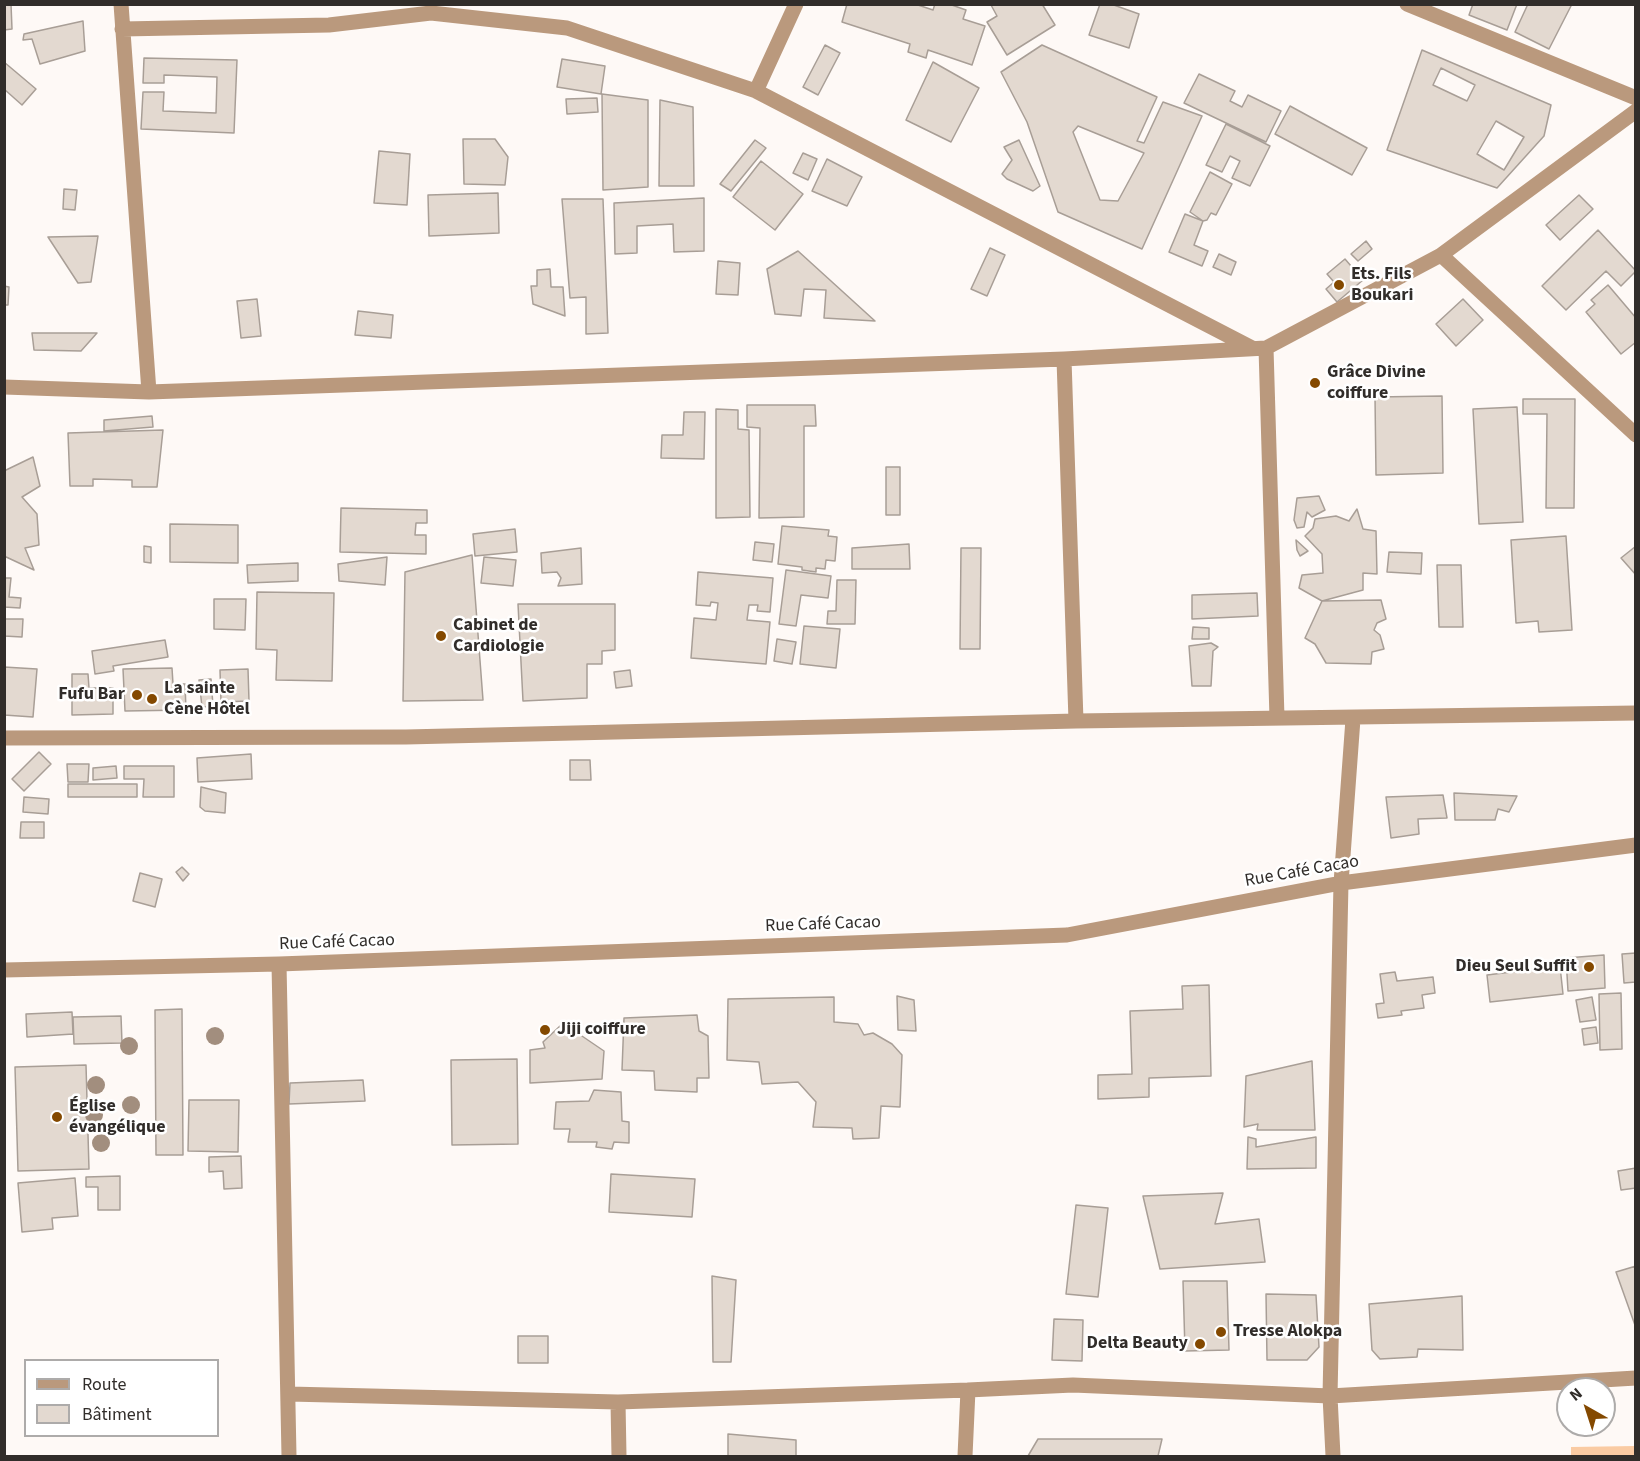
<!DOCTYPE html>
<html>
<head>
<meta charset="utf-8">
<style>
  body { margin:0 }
  #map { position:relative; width:1640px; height:1461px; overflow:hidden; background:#fef9f6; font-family:"Source Sans 3",sans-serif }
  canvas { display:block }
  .frame { position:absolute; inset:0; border:6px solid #312d2a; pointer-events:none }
  .legend { position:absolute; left:24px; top:1359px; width:195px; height:78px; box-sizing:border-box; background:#fff; border:2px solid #adabaa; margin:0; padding:8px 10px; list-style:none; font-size:18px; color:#312d2a }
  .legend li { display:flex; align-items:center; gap:12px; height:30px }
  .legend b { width:30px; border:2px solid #adabaa }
  .north { position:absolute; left:1556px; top:1377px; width:60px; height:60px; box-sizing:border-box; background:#fff; border:2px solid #adabaa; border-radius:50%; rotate:321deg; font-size:16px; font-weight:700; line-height:24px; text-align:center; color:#312d2a }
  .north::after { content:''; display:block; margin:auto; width:21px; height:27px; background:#844900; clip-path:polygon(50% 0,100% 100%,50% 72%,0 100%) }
</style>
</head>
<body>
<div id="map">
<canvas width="1640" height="1461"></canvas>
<div class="frame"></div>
<ul class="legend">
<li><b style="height:8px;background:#ba997d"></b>Route</li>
<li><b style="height:16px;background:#e3d9d0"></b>Bâtiment</li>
</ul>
<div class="north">N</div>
</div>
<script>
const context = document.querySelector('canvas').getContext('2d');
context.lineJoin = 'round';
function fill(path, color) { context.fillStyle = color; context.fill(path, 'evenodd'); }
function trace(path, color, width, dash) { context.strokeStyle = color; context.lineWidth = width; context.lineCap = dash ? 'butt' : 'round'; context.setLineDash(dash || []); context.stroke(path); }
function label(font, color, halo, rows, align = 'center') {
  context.font = font + ' "Source Sans 3",sans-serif'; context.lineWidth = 5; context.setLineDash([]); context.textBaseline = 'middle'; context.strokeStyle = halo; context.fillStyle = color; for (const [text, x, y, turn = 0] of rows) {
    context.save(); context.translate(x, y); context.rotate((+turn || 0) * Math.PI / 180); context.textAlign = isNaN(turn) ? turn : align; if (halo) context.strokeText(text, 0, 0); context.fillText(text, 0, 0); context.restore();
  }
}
fill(new Path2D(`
  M1635,1446V1456H1571V1447Z`), '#facba3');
const building = new Path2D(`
  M4,4H11L12,29L4,30Z
  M847,4H915L933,10L935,4H949L966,10L963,19L985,26L972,65L928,50L926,58L908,52L910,44L842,22Z
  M1042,4L1055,25L1007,55L987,22L997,16L991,5Z
  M1100,4H1111L1139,14L1129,48L1089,35Z
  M1473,4H1517L1507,30L1469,15Z
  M1528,4H1572L1549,49L1515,32Z
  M83,21L85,51L40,64L32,39L23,40L24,34Z
  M825,45L840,53L818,95L803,87Z
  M1042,45L1157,97L1137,141L1144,143L1163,102L1202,116L1142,249L1058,212L1027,122L1001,72ZM1078,126L1144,153L1118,201L1100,200L1073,132Z
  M1422,50L1551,105L1544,136L1497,188L1387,150ZM1441,68L1475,85L1467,101L1433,85ZM1496,121L1524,137L1504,170L1477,154Z
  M144,58L237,60L234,133L141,129L143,92H164L163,111L216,113L217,77L164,75V83H143Z
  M562,59L605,66L601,94L557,87Z
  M4,62L36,89L22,105L4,89Z
  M933,62L979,88L951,142L906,120Z
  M1199,74L1235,91L1230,101L1242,107L1248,95L1281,111L1266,142L1184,103Z
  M602,94L648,100V187L603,190Z
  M597,98L598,112L567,114L566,99Z
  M660,100L693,107L694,186H659Z
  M1290,106L1367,148L1352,175L1275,134Z
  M1226,124L1270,146L1250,186L1232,178L1240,161L1230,156L1222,172L1206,165Z
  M463,139H495L508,157L505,185L464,184Z
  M755,140L766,148L731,191L720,184Z
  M1019,140L1040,186L1033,191L1007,179L1002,174L1012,160L1004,147Z
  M379,151L410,154L407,205L374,203Z
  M803,153L817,159L808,180L793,173Z
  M827,159L862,177L847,206L812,191Z
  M761,161L803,194L775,230L733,197Z
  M1210,172L1232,184L1216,215L1211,213L1207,220L1203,221L1190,212Z
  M64,189L77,190L75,210L63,209Z
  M498,193L499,233L429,236L428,195Z
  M1579,195L1593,209L1560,240L1546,225Z
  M704,198V251L674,252L673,224L637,226V253L615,254L614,203Z
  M562,199H603L608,333L586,334V297L570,298Z
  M1185,214L1203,221L1194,245L1208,251L1202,266L1169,252Z
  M1598,230L1636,271L1621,286L1606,271L1566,310L1542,286Z
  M98,236L91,282L78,283L48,237Z
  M1366,241L1372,249L1358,261L1351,254Z
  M990,248L1005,255L987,296L971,289Z
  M798,251L875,321L824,318L826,290L804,289L801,316L775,314L767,269Z
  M1219,254L1236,262L1231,275L1213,267Z
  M1345,259L1363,280L1337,302L1326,289L1334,282L1327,274Z
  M718,261L740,263L738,295L716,294Z
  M550,269L551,287H563L565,316L533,304L531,286H537V270Z
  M1608,285L1636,318V342L1621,354L1586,312L1595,304L1591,300Z
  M4,286L9,287L8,305H4Z
  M257,299L261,336L241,338L237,301Z
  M1463,299L1483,320L1456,346L1436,324Z
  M358,311L393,315L391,338L355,335Z
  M32,333H97L81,351L34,350Z
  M1442,396L1443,473L1376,475L1375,397Z
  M1523,399H1575L1574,508H1546L1547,414H1523Z
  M747,405H815L816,426H804V517L759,518L760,428L747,427Z
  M1517,407L1523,522L1479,524L1473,409Z
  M716,409L738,410V429L749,430L750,517L716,518Z
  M684,412H705L704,459L661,458L662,435H683Z
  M152,416L153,427L104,431V420Z
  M163,430L157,487H132V480L93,479V486H70L68,433Z
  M33,457L40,486L22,497L37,514L39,545L25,548L34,570L4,556V471Z
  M886,467H900V515H886Z
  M1319,496L1325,510L1312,517L1307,512L1304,527L1297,528L1294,520L1297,498Z
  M341,508L427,510V523H416L415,535H426V554L340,552Z
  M1357,509L1363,529L1376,531L1377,574L1363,573V590L1322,601L1299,588L1302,575L1323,573L1322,554L1305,536L1313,528L1315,519L1336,516L1349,521Z
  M170,524L238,525V563L170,562Z
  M782,526L829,530L828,536L837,537L835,561L826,560L825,569L816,568V572L802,570V567L778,564Z
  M515,529L517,552L475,556L473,534Z
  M1566,536L1572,630L1539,632L1538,621L1516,623L1511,540Z
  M1296,540L1308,551L1300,556L1297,550Z
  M755,542L774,544L772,562L753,560Z
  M909,544L910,569H852V548Z
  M144,546L151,547V563L144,562Z
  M1636,546V575L1621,558Z
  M581,548L582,584L558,586L561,578L557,572L542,573L541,553Z
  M961,548H981L980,649H960Z
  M1389,552L1422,553L1421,574L1387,572Z
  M472,555L483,700L403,701L405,572Z
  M387,557L385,585L339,581L338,564Z
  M484,557L516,560L513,586L481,583Z
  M298,563V581L248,583L247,565Z
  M1437,565H1461L1463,627H1439Z
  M786,570L831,576L828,598L801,595L796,626L779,624Z
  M698,572L773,578L770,612L757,611L758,605H749L747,620L770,622L766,664L691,658L694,618L716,620L718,603L711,602L710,606L696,605Z
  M4,578H11L9,597L21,598L20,608L4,607Z
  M837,580H856L855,624H827L828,611H836Z
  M257,592L334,593L332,681L276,680L277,650L256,649Z
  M1257,593L1258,616L1192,619V595Z
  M214,599H246L245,630L214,629Z
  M1381,600L1386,619L1377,623L1374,630L1380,635L1384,649L1372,652L1371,664L1326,663L1315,644L1305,638L1322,601Z
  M518,604H615V650L602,651V664H587V698L523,701Z
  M4,619H23L22,637L4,636Z
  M804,626L840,629L836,668L800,664Z
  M1193,627L1209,628V639H1192Z
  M777,639L796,642L792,664L774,661Z
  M165,640L168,657L113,666L114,671L95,674L92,651Z
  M1211,643L1218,647L1213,651L1211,686H1192L1189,646Z
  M4,667L37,669L33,717L4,715Z
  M172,668L173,684H185L186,710L125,711L123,669Z
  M248,669L249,701L221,702L220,670Z
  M630,670L632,686L616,688L614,672Z
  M72,674H88L89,688H113V714L72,715Z
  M211,679L213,706L202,707L199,680Z
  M39,752L51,764L24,791L12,779Z
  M251,754L252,779L198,782L197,758Z
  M570,760H590L591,780H570Z
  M67,764H89L88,782H68Z
  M116,766L117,778L93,780V768Z
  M124,766H174V797H143L144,779H124Z
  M68,784H137V797H68Z
  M201,787L226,793L225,813L205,811L200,807Z
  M1454,793L1517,796L1509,812L1498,809L1495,820H1455Z
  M1443,795L1447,818L1418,819L1419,834L1391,838L1386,797Z
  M24,797L49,799L48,814L23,812Z
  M21,822H44V838H20Z
  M182,867L189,874L183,881L176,872Z
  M140,873L162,879L155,907L133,901Z
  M1636,953V982L1624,983L1622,954Z
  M1604,955L1605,988L1568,991L1566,958Z
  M1560,966L1563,994L1490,1002L1487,975Z
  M1395,972L1397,981L1433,977L1435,993L1422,995L1424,1008L1401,1011L1402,1015L1378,1018L1376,1004L1384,1003L1380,974Z
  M1209,985L1211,1076L1149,1078V1097L1098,1099V1075L1132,1074L1130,1011L1183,1009L1182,986Z
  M1621,993L1622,1049L1600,1050L1599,994Z
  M897,996L914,1000L916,1031L898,1030Z
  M834,997V1022L858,1024L864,1035L873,1033L892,1044L902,1055L900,1107L881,1106L879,1138L853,1139L852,1128L813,1127L816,1102L798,1082L762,1084L759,1062L727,1060L728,999Z
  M1592,997L1596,1020L1580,1022L1576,1000Z
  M182,1009L183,1155H156L155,1010Z
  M72,1012L73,1034L27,1037L26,1014Z
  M697,1015L699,1031L708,1036L709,1078H697V1092L655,1090L654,1071L622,1070L624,1018Z
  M121,1016L122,1043L74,1044L73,1017Z
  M560,1026H574L579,1034L604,1051L602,1079L530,1083V1050L545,1048L543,1042Z
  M1596,1027L1598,1043L1584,1045L1582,1029Z
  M517,1059L518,1144L452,1145L451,1060Z
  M1312,1061L1315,1130H1257L1258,1124L1244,1127L1246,1076Z
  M86,1065L89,1169L18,1171L15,1067Z
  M363,1080L365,1101L289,1104L290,1083Z
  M594,1090L621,1092L622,1121L629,1122V1143L614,1142L612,1149L596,1147L597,1142H568L570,1129H554L556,1102L589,1101Z
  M189,1100H239L238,1152L188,1151Z
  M1248,1137L1256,1139V1147L1316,1137V1168L1247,1169Z
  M241,1156L242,1188L224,1189L223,1171L209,1172V1157Z
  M1636,1168V1188L1621,1190L1618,1171Z
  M611,1174L695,1179L692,1217L609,1212Z
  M120,1176V1210H98V1187H86V1177Z
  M75,1178L78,1216L52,1218L53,1229L22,1232L18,1183Z
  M1223,1193L1215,1224L1259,1219L1265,1262L1160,1269L1143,1196Z
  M1076,1205L1108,1208L1098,1297L1066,1294Z
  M1636,1266V1328L1616,1272Z
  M712,1276L736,1280L731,1362H713Z
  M1183,1281H1227L1229,1350L1185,1351Z
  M1266,1294L1316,1295L1319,1347L1307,1360H1267Z
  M1462,1296L1463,1350L1418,1349L1417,1357L1380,1359L1372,1350L1369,1304Z
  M1054,1319L1083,1320L1082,1361L1052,1360Z
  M518,1336H548V1363H518Z
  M728,1434L796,1440V1456H728Z
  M1038,1439H1162L1158,1456H1028Z`);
fill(building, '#e3d9d0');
trace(building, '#a89e96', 1.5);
trace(new Path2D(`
  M121,4L149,392
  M1407,4L1636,98
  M122,29L329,25L431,13L567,28L756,91L1252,348
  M756,91L796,4
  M1441,255L1636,435
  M1266,348L1277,718
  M4,387L149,392L1064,359L1266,348L1441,255L1636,111
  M1076,721L1636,713
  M4,738L406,737L1076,721L1064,359
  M279,964L289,1456
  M4,970L279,964L1067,935L1341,883L1636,845
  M968,1390L1073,1385L1330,1396L1636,1378
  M289,1394L618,1402L968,1390L965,1456
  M618,1402L619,1456
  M1333,1456L1330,1396L1341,883L1353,719`), '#ba997d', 15);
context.fillStyle = '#a28e7e';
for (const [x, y] of [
  [215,1036],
  [129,1046],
  [96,1085],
  [131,1105],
  [94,1115],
  [101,1143]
]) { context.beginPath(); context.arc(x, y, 9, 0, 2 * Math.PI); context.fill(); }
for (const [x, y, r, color] of [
  [1339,285,6,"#844900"],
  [1315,383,6,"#844900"],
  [441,636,6,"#844900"],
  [137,695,6,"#844900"],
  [152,699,6,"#844900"],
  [1589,967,6,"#844900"],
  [545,1030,6,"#844900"],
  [57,1117,6,"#844900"],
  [1221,1332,6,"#844900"],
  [1200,1344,6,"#844900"]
]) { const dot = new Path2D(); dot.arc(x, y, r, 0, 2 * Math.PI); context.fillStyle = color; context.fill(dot); trace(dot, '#fff', 2); }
label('bold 18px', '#312d2a', '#fff', [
  ["Ets. Fils",1351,275],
  ["Boukari",1351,296],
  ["Grâce Divine",1327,373],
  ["coiffure",1327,394],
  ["Cabinet de",453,626],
  ["Cardiologie",453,647],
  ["La sainte",164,689],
  ["Cène Hôtel",164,710],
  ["Fufu Bar",125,695,"right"],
  ["Dieu Seul Suffit",1577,967,"right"],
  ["Jiji coiffure",557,1030],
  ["Église",69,1107],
  ["évangélique",69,1128],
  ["Tresse Alokpa",1233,1332],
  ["Delta Beauty",1188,1344,"right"]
], 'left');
label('18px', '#312d2a', '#fff', [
  ["Rue Café Cacao",1302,872,-10],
  ["Rue Café Cacao",823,925,-2],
  ["Rue Café Cacao",337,943,-2]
]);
</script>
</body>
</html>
